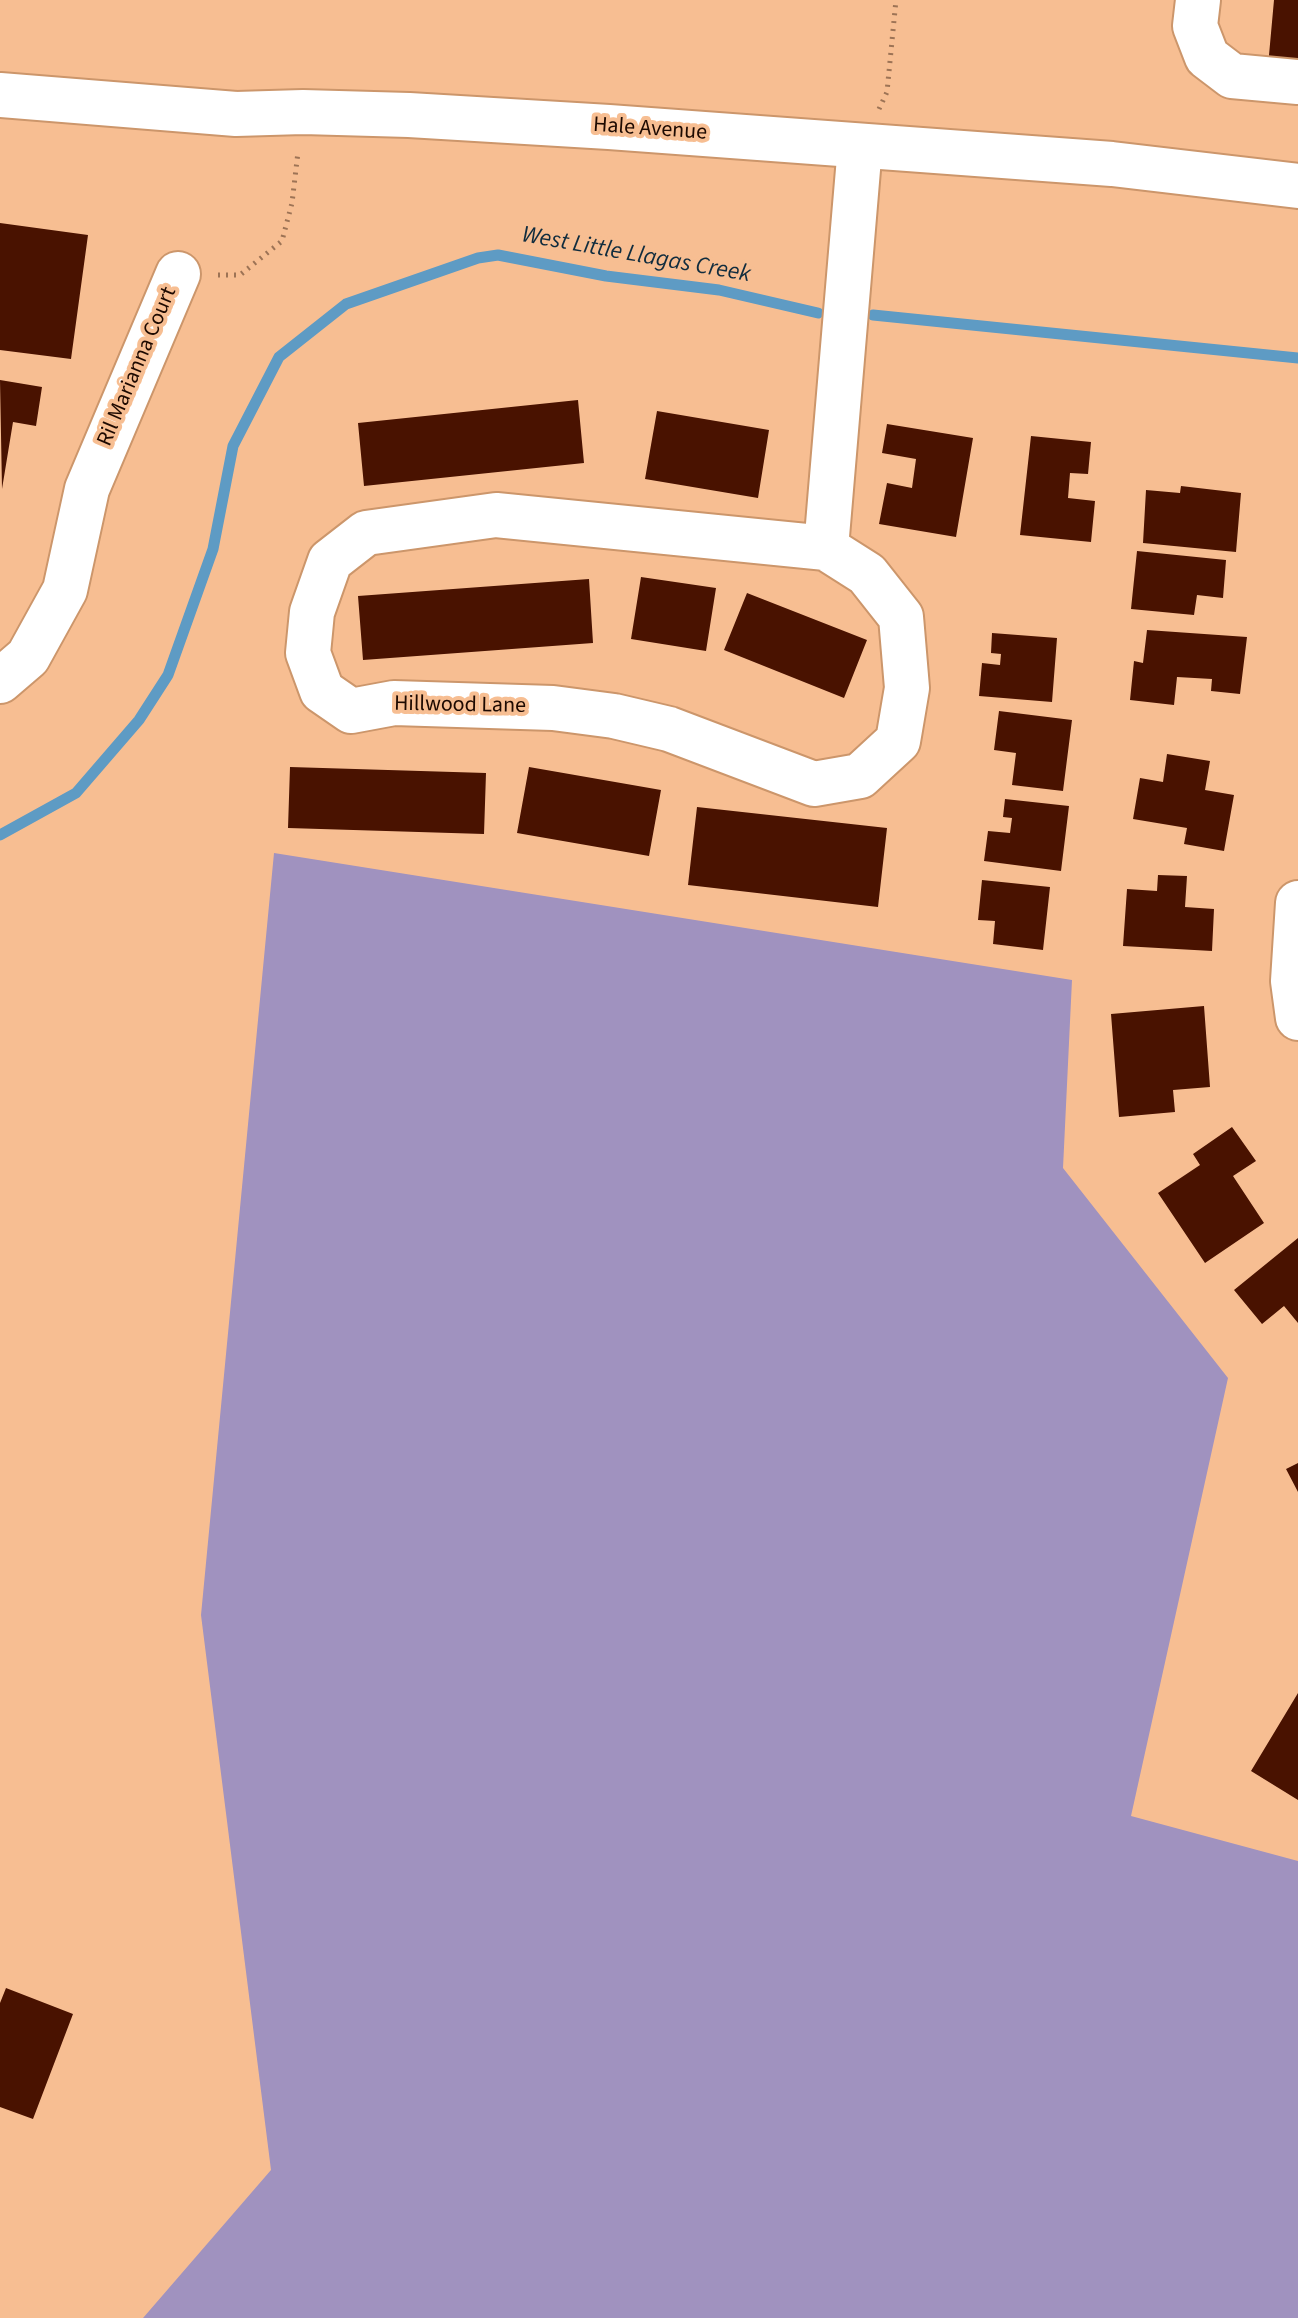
<!DOCTYPE html>
<html>
<head>
<meta charset="utf-8">
<style>
  body { margin:0 }
  canvas { display:block; background:#f7be92 }
</style>
</head>
<body>
<canvas width="1298" height="2318"></canvas>
<script>
const context = document.querySelector('canvas').getContext('2d');
context.lineJoin = 'round';
function fill(path, color) { context.fillStyle = color; context.fill(path, 'evenodd'); }
function trace(path, color, width, dash) { context.strokeStyle = color; context.lineWidth = width; context.lineCap = dash ? 'butt' : 'round'; context.setLineDash(dash || []); context.stroke(path); }
function label(font, color, halo, rows, align = 'center') {
  context.font = font + ' "Source Sans 3",sans-serif'; context.lineWidth = 8; context.setLineDash([]); context.textBaseline = 'middle'; context.strokeStyle = halo; context.fillStyle = color; for (const [text, x, y, turn = 0] of rows) {
    context.save(); context.translate(x, y); context.rotate((+turn || 0) * Math.PI / 180); context.textAlign = isNaN(turn) ? turn : align; if (halo) context.strokeText(text, 0, 0); context.fillText(text, 0, 0); context.restore();
  }
}
fill(new Path2D(`
  M274,853L1072,980L1063,1168L1228,1378L1131,1816L1298,1861V2318H143L271,2170L201,1615Z`), '#a092bf');
trace(new Path2D(`
  M873,315L1298,358
  M0,835L76,793L139,720L168,675L213,549L233,446L279,357L346,304L478,258L498,255L606,276L719,290L818,313`), '#5e9bc4', 11);
fill(new Path2D(`
  M1274,0H1298V69L1268,66Z
  M0,223L88,235L71,359L0,350Z
  M0,380L42,387L36,426L13,422L2,489Z
  M578,400L584,463L364,486L358,423Z
  M657,411L769,430L758,498L645,479Z
  M887,424L973,438L956,537L879,524L887,483L912,488L916,459L882,453Z
  M1031,436L1091,442L1088,474L1070,473L1068,498L1095,501L1091,542L1020,535Z
  M1181,486L1241,493L1236,552L1143,543L1146,490L1180,493Z
  M1137,551L1226,560L1223,598L1197,595L1194,615L1131,609Z
  M641,577L716,588L706,651L631,639Z
  M589,579L593,643L363,660L358,596Z
  M747,593L867,640L844,698L724,650Z
  M1147,630L1247,637L1240,694L1211,691L1212,679L1177,677L1174,705L1130,700L1134,661L1143,663Z
  M992,633L1057,638L1052,702L979,696L982,663L1000,665L1001,654L991,653Z
  M999,711L1072,720L1063,791L1012,785L1016,753L994,750Z
  M1167,754L1210,761L1205,790L1234,795L1224,851L1184,844L1187,828L1133,819L1140,778L1163,782Z
  M290,767L486,773L484,834L288,828Z
  M529,767L661,790L649,856L517,833Z
  M1005,799L1069,806L1061,871L984,861L988,831L1010,833L1012,818L1003,817Z
  M697,807L887,828L878,907L688,885Z
  M1158,875L1187,876L1185,907L1214,909L1212,951L1123,946L1127,889L1157,891Z
  M982,880L1050,887L1043,950L993,944L995,921L978,920Z
  M1204,1006L1210,1087L1173,1090L1175,1112L1119,1117L1111,1014Z
  M1232,1127L1256,1161L1233,1176L1264,1223L1205,1263L1158,1193L1200,1165L1193,1154Z
  M1298,1238V1323L1284,1306L1262,1324L1234,1290Z
  M1298,1463V1492L1286,1469Z
  M1298,1693V1800L1251,1771Z
  M6,1988L73,2014L33,2119L0,2107V2003Z`), '#491200');
const minor = new Path2D(`
  M1198,0L1195,26L1207,57L1232,76L1298,82
  M496,515L826,548L867,574L901,617L907,688L898,741L860,776L814,784L669,729L614,716L553,708L394,703L351,711L322,691L308,653L312,612L330,561L366,533Z
  M826,548L860,146
  M0,681L28,657L65,590L87,489L178,274
  M1298,903L1293,981L1298,1018`);
const major = new Path2D(`
  M0,95L236,114L303,112L409,115L609,127L1112,164L1298,186`);
trace(minor, '#cc966b', 48);
trace(major, '#cc966b', 48);
trace(new Path2D(`
  M879,109L887,92L896,0
  M218,275H240L282,241L292,203L298,152`), '#9d7355', 5, [2, 6]);
trace(minor, '#fff', 44);
trace(major, '#fff', 44);
label('22px', '#1d0900', '#f7be92', [
  ["Hale Avenue",650,130,4],
  ["Ril Marianna Court",138,367,-67],
  ["Hillwood Lane",460,706,1]
]);
label('italic 24px', '#102c3e', '#f7be92', [
  ["West Little Llagas Creek",636,256,10]
]);
</script>
</body>
</html>
